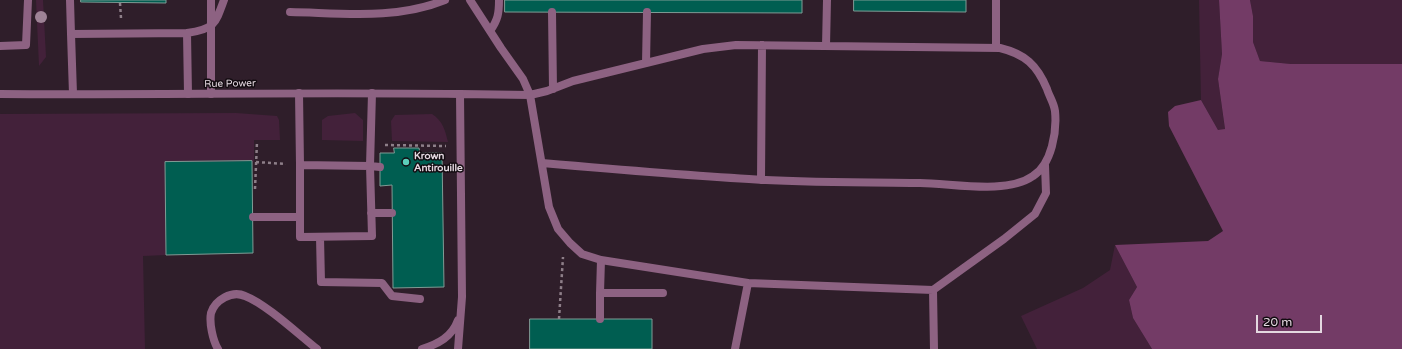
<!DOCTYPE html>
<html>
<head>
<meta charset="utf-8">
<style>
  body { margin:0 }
  #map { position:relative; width:1402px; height:349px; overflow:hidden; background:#2f1e2a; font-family:"Varela Round",sans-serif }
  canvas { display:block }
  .scale { position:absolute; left:1256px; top:315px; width:66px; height:18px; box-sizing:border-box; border:2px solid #e4d8e0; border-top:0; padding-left:5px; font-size:12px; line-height:14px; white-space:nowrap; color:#e4d8e0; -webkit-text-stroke:3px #120b10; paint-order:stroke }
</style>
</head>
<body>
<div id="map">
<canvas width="1402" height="349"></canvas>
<div class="scale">20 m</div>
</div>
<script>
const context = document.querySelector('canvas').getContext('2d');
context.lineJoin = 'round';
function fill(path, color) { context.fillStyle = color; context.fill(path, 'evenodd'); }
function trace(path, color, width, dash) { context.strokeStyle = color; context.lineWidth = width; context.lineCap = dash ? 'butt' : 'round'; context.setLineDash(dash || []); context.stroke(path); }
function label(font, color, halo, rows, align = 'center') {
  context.font = font + ' "Varela Round",sans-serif'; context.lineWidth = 3; context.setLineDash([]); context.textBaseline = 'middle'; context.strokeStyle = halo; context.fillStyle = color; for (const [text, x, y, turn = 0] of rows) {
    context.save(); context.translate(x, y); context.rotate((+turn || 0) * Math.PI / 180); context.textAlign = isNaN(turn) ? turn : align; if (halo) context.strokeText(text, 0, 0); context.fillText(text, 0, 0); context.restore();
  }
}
fill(new Path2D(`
  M36,0H43L46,57L39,66Z
  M1199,0H1219L1222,54L1218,79L1225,130H1218L1201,100Z
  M1250,0H1402V64H1291L1260,61L1253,42V16Z
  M236,113L277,116L279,120L280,140H254V161L166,255L143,256L145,349H0V114Z
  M355,113L363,120V141L322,140V120L328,116Z
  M432,114C443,121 445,130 448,142L392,141L391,121L395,115Z
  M1115,245L1137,287L1129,300L1133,318L1152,349H1037L1021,316L1083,288L1110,270Z`), '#43213a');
fill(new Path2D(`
  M1219,0H1250L1253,16V42L1260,61L1291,64H1402V349H1152L1133,318L1129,300L1137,287L1115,245L1208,241L1223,231L1169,126L1168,112L1175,106L1201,100L1218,130L1225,129L1218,79L1222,54Z`), '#733b66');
const building = new Path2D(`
  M81,0H166V3L81,2Z
  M505,0H802V13L505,12Z
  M854,0H966V12L854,11Z
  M394,148H419L420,153H442L444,287L393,288L392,185L380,186V153H394Z
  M252,161L253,253L166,255L165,162Z
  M530,319H652V349H530Z`);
fill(building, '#005e51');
trace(building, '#7f9c95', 1);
trace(new Path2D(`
  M120,3L121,18
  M385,145L446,146
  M256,162L286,164
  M255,189L257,142
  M559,319L563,257`), '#8e7f89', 2.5, [3, 3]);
trace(new Path2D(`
  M70,0L71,34
  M211,0V94
  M470,0L501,48L523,79L530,95L549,207L558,229L570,243L582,254L601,260L748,283
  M996,0V48
  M290,12C342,13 396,20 445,0
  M552,12L553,89
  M490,31C498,20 499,13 499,0
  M187,33C214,29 215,25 224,0
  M0,46L26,45L28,0
  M826,46L827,0
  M646,63L647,12
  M299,93L300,165L370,166L372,93
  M73,94L71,34L187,33L188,94
  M300,165V237L372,236L370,166L380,167
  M761,180L762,45
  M371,213H392
  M253,217H300
  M320,237L321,282L382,283L392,296L420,299
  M933,290L934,349
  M600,293L601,260
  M600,319V293H663
  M218,349C213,341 209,323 211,313C215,300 232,290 245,296C266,304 298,334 317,349
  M422,349C438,344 452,337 458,320
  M458,349L462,297L460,94L530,95L547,91L573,81L703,49L736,45L1000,48C1025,54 1037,65 1047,89C1049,96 1054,103 1055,111C1057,131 1052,164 1033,176C1006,195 952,183 920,183C863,182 806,183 749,179C680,175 611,169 542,163
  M735,349L748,283L933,290L1004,239L1035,214L1046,193L1045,165`), '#8d6282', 8);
trace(new Path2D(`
  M0,94C153,95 307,92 460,94`), '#8d6282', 8);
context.fillStyle = '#9e8396';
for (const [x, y] of [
  [41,17]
]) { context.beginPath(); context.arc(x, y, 6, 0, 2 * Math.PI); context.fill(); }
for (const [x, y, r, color] of [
  [406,162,4,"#5cceba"]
]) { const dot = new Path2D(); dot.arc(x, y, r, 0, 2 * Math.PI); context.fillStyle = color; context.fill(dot); trace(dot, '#120b10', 1.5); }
label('10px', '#e4d8e0', '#120b10', [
  ["Rue Power",230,84,-1]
]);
label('bold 10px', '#e4d8e0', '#120b10', [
  ["Krown",414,156],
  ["Antirouille",414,168]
], 'left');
</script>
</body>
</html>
